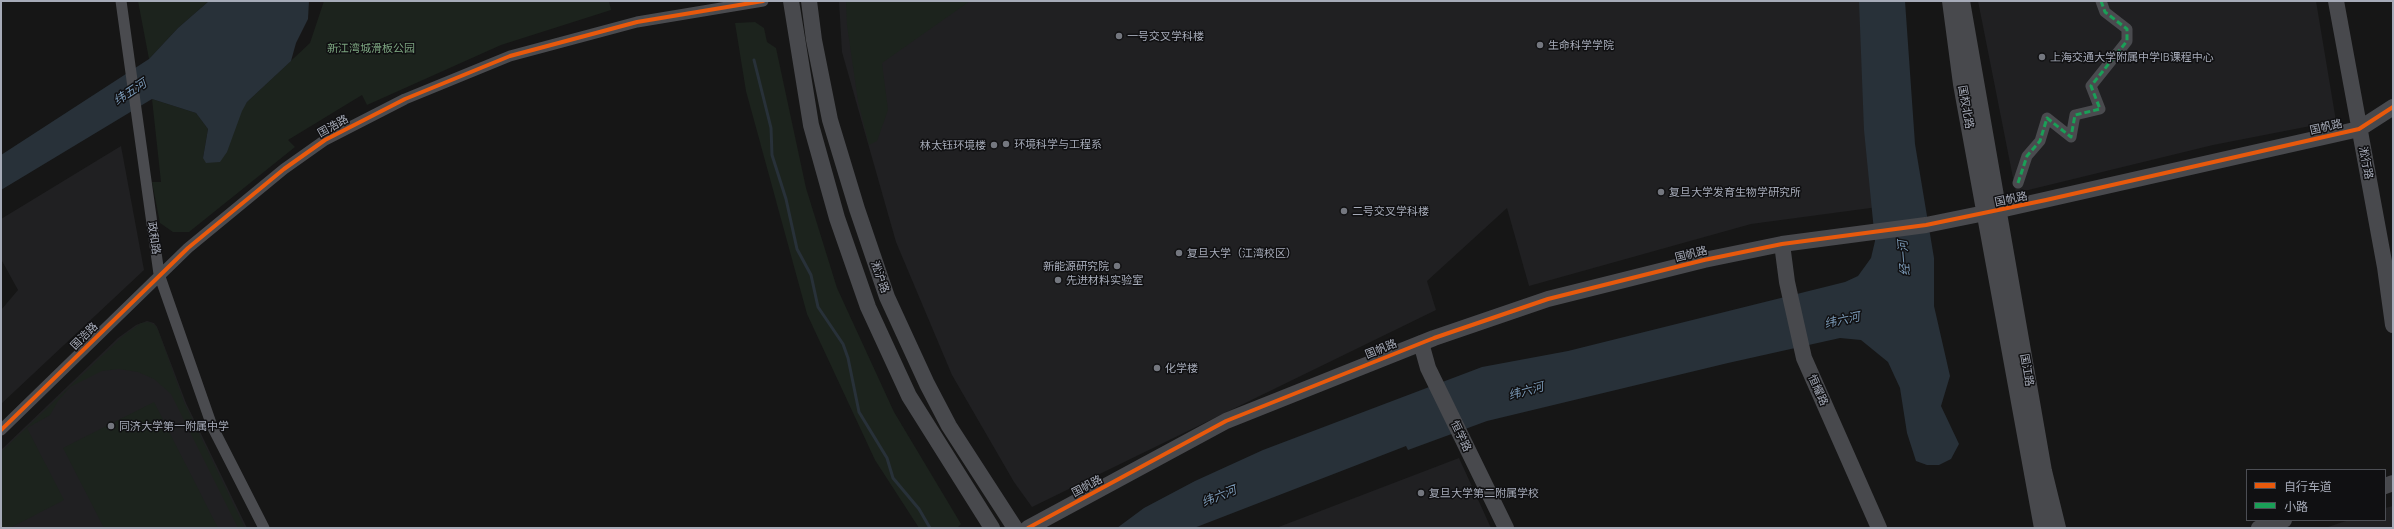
<!DOCTYPE html>
<html>
<head>
<meta charset="utf-8">
<style>
  body { margin:0 }
  #map { position:relative; width:2394px; height:529px; overflow:hidden; background:#161616; font-family:Barlow,"Noto Sans SC",sans-serif }
  canvas { display:block }
  .frame { position:absolute; inset:0; border:2px solid #a6abb8; pointer-events:none }
  .legend { position:absolute; left:2246px; top:469px; width:140px; height:52px; box-sizing:border-box; background:#101012; border:1px solid #4c4e54; margin:0; padding:5px 7px; list-style:none; font-size:12px; color:#a6abb8 }
  .legend li { display:flex; align-items:center; gap:8px; height:20px }
  .legend b { width:20px; border:1px solid #4c4e54 }
</style>
</head>
<body>
<div id="map">
<canvas width="2394" height="529"></canvas>
<div class="frame"></div>
<ul class="legend">
<li><b style="height:5px;background:#e8590c"></b>自行车道</li>
<li><b style="height:5px;background:#1a9f57"></b>小路</li>
</ul>
</div>
<script>
const g = document.querySelector('canvas').getContext('2d');
g.lineJoin = 'round';
function fill(path, color) {
  g.fillStyle = color;
  g.fill(path, 'evenodd');
}
function toPath(rows) {
  const path = new Path2D();
  for (const r of rows) {
    path.moveTo(r[0], r[1]);
    for (let i = 2; i < r.length; i += 2) path.lineTo(r[i], r[i + 1]);
  }
  return path;
}
function strokePath(path, color, width, dash) {
  g.strokeStyle = color;
  g.lineWidth = width;
  g.lineCap = dash ? 'butt' : 'round';
  g.setLineDash(dash || []);
  g.stroke(path);
}
function write(font, color, halo, rows, align = 'center') {
  g.font = font + ' Barlow,"Noto Sans SC",sans-serif';
  g.lineWidth = 3;
  g.setLineDash([]);
  g.textBaseline = 'middle';
  g.strokeStyle = halo;
  g.fillStyle = color;
  for (const [text, x, y, turn = 0] of rows) {
    g.save();
    g.translate(x, y);
    g.rotate((+turn || 0) * Math.PI / 180);
    g.textAlign = isNaN(turn) ? turn : align;
    if (halo) g.strokeText(text, 0, 0);
    g.fillText(text, 0, 0);
    g.restore();
  }
}
const built = toPath([
  [839,1,1867,1,1878,207,1751,224,1529,286,1507,208,1427,281,1436,310,1032,507,1014,482,952,375,896,242,842,52],
  [1978,1,2316,1,2336,121,2213,145,2016,193],
  [121,146,144,270,1,404,1,310,18,290,1,259,1,219],
  [147,321,154,323,157,327,186,403,247,528,1,528,1,450,118,338,136,325],
  [1459,458,1491,528,1276,528],
  [2393,506,2393,528,2325,528,2349,520,2385,520,2385,508]
]);
const green = toPath([
  [138,1,209,1,178,28,149,59],
  [324,1,609,1,611,10,501,45,367,105,362,95,288,140,295,147,189,232,173,232,160,223,152,182,161,182,152,99,196,113,208,129,203,158,247,102,310,43],
  [846,1,970,1,882,63,888,110,877,141,869,145,858,101,847,25],
  [755,22,764,28,767,42,776,48,806,188,837,288,894,412,961,524,957,528,919,528,875,460,807,314,746,91,735,23],
  [149,322,155,325,158,330,184,402,245,528,238,528,171,394,154,379,138,372,119,369,102,371,70,387,58,401,50,415,27,428,64,500,10,528,1,528,1,452,124,335,141,323],
  [154,402,218,528,104,528,63,448]
]);
const water = toPath([
  [209,1,309,1,308,19,296,43,291,61,247,102,242,111,227,152,220,162,206,163,203,158,208,129,196,113,152,99,1,190,1,155,149,59,178,28],
  [1859,1,1905,1,1915,144,1934,258,1934,306,1950,376,1941,406,1959,444,1951,459,1939,465,1927,465,1916,461,1907,433,1900,388,1888,362,1861,340,1840,338,1728,363,1487,421,1408,450,1406,446,1194,528,1117,528,1144,508,1195,481,1263,450,1482,367,1568,351,1845,282,1858,276,1871,258,1875,241,1864,130]
]);
const stream = toPath([
  [754,60,771,128,772,155,786,199,797,249,811,275,818,307,843,344,848,358,859,412,887,458,893,478,919,509,930,528]
]);
const street = toPath([
  [121,1,159,274,212,426,264,528],
  [2018,183,2027,156,2040,141,2047,118,2071,137,2075,115,2100,109,2091,86,2127,41,2127,29,2105,12,2101,1],
  [1,430,188,248,284,169,325,140,405,99,510,56,637,22,763,1]
]);
const secondary = toPath([
  [791,1,811,125,837,218,868,307,909,396,992,528],
  [809,1,814,40,830,120,857,209,887,297,927,384,949,426,1015,528],
  [1950,1,1961,84,2042,528],
  [1962,1,2044,471,2058,528],
  [2336,1,2385,267,2393,325],
  [2000,210,2359,129,2393,107],
  [1782,244,1787,282,1804,358,1879,528],
  [1421,343,1428,368,1506,528],
  [2385,486,2393,483],
  [1028,528,1226,421,1434,338,1548,299,1704,260,1782,244,1926,225,1985,213],
  [2259,528,2284,520]
]);
const quiet = toPath([
  [2018,183,2027,156,2040,141,2047,118,2071,137,2075,115,2100,109,2091,86,2127,41,2127,29,2105,12,2101,1]
]);
const cycleway = toPath([
  [1,430,188,248,284,169,325,140,405,99,510,56,637,22,763,1],
  [1028,528,1226,421,1434,338,1548,299,1704,260,1782,244,1926,225,2046,200,2359,129,2393,107]
]);
const markers = [
  [1119,36,4,"#74777f"],
  [1540,45,4,"#74777f"],
  [2042,57,4,"#74777f"],
  [1006,144,4,"#74777f"],
  [994,145,4,"#74777f"],
  [1661,192,4,"#74777f"],
  [1344,211,4,"#74777f"],
  [1179,253,4,"#74777f"],
  [1117,266,4,"#74777f"],
  [1058,280,4,"#74777f"],
  [1157,368,4,"#74777f"],
  [111,426,4,"#74777f"],
  [1421,493,4,"#74777f"]
];
const poiNames = [
  ["一号交叉学科楼",1127,36],
  ["生命科学学院",1548,45],
  ["上海交通大学附属中学IB课程中心",2050,57],
  ["环境科学与工程系",1014,144],
  ["林太钰环境楼",986,145,"right"],
  ["复旦大学发育生物学研究所",1669,192],
  ["二号交叉学科楼",1352,211],
  ["复旦大学（江湾校区）",1187,253],
  ["新能源研究院",1109,266,"right"],
  ["先进材料实验室",1066,280],
  ["化学楼",1165,368],
  ["同济大学第一附属中学",119,426],
  ["复旦大学第二附属学校",1429,493]
];
const parkNames = [
  ["新江湾城滑板公园",371,48]
];
const streetNames = [
  ["国权北路",1966,107,80],
  ["国浩路",333,126,-29],
  ["国帆路",2326,127,-13],
  ["淞行路",2366,163,79],
  ["国帆路",2011,199,-12],
  ["政和路",154,238,82],
  ["国帆路",1691,254,-14],
  ["淞沪路",880,277,70],
  ["国浩路",84,336,-45],
  ["国帆路",1381,349,-22],
  ["国江路",2027,370,80],
  ["恒耀路",1818,390,66],
  ["恒学路",1461,436,64],
  ["国帆路",1087,486,-28]
];
const waterNames = [
  ["纬五河",130,92,-33],
  ["经一河",1904,258,-95],
  ["纬六河",1842,320,-12],
  ["纬六河",1526,391,-15],
  ["纬六河",1219,496,-22]
];
fill(built, '#202022');
fill(green, '#1c231d');
fill(water, '#283139');
strokePath(stream, '#283139', 3);
strokePath(street, '#4a4b4f', 11);
strokePath(secondary, '#48494d', 16);
strokePath(quiet, '#1a9f57', 3, [6, 3]);
strokePath(cycleway, '#e8590c', 4);
for (const [x, y, r, color] of markers) {
  const dot = new Path2D();
  dot.arc(x, y, r, 0, 2 * Math.PI);
  g.fillStyle = color;
  g.fill(dot);
  strokePath(dot, '#101012', 1.5);
}
write('11px', '#a6abb8', '#101012', poiNames, 'left');
write('11px', '#7ba47f', '#101012', parkNames);
write('11px', '#a6abb8', '#101012', streetNames);
write('italic 12px', '#7a99b6', '#101012', waterNames);
</script>
</body>
</html>
